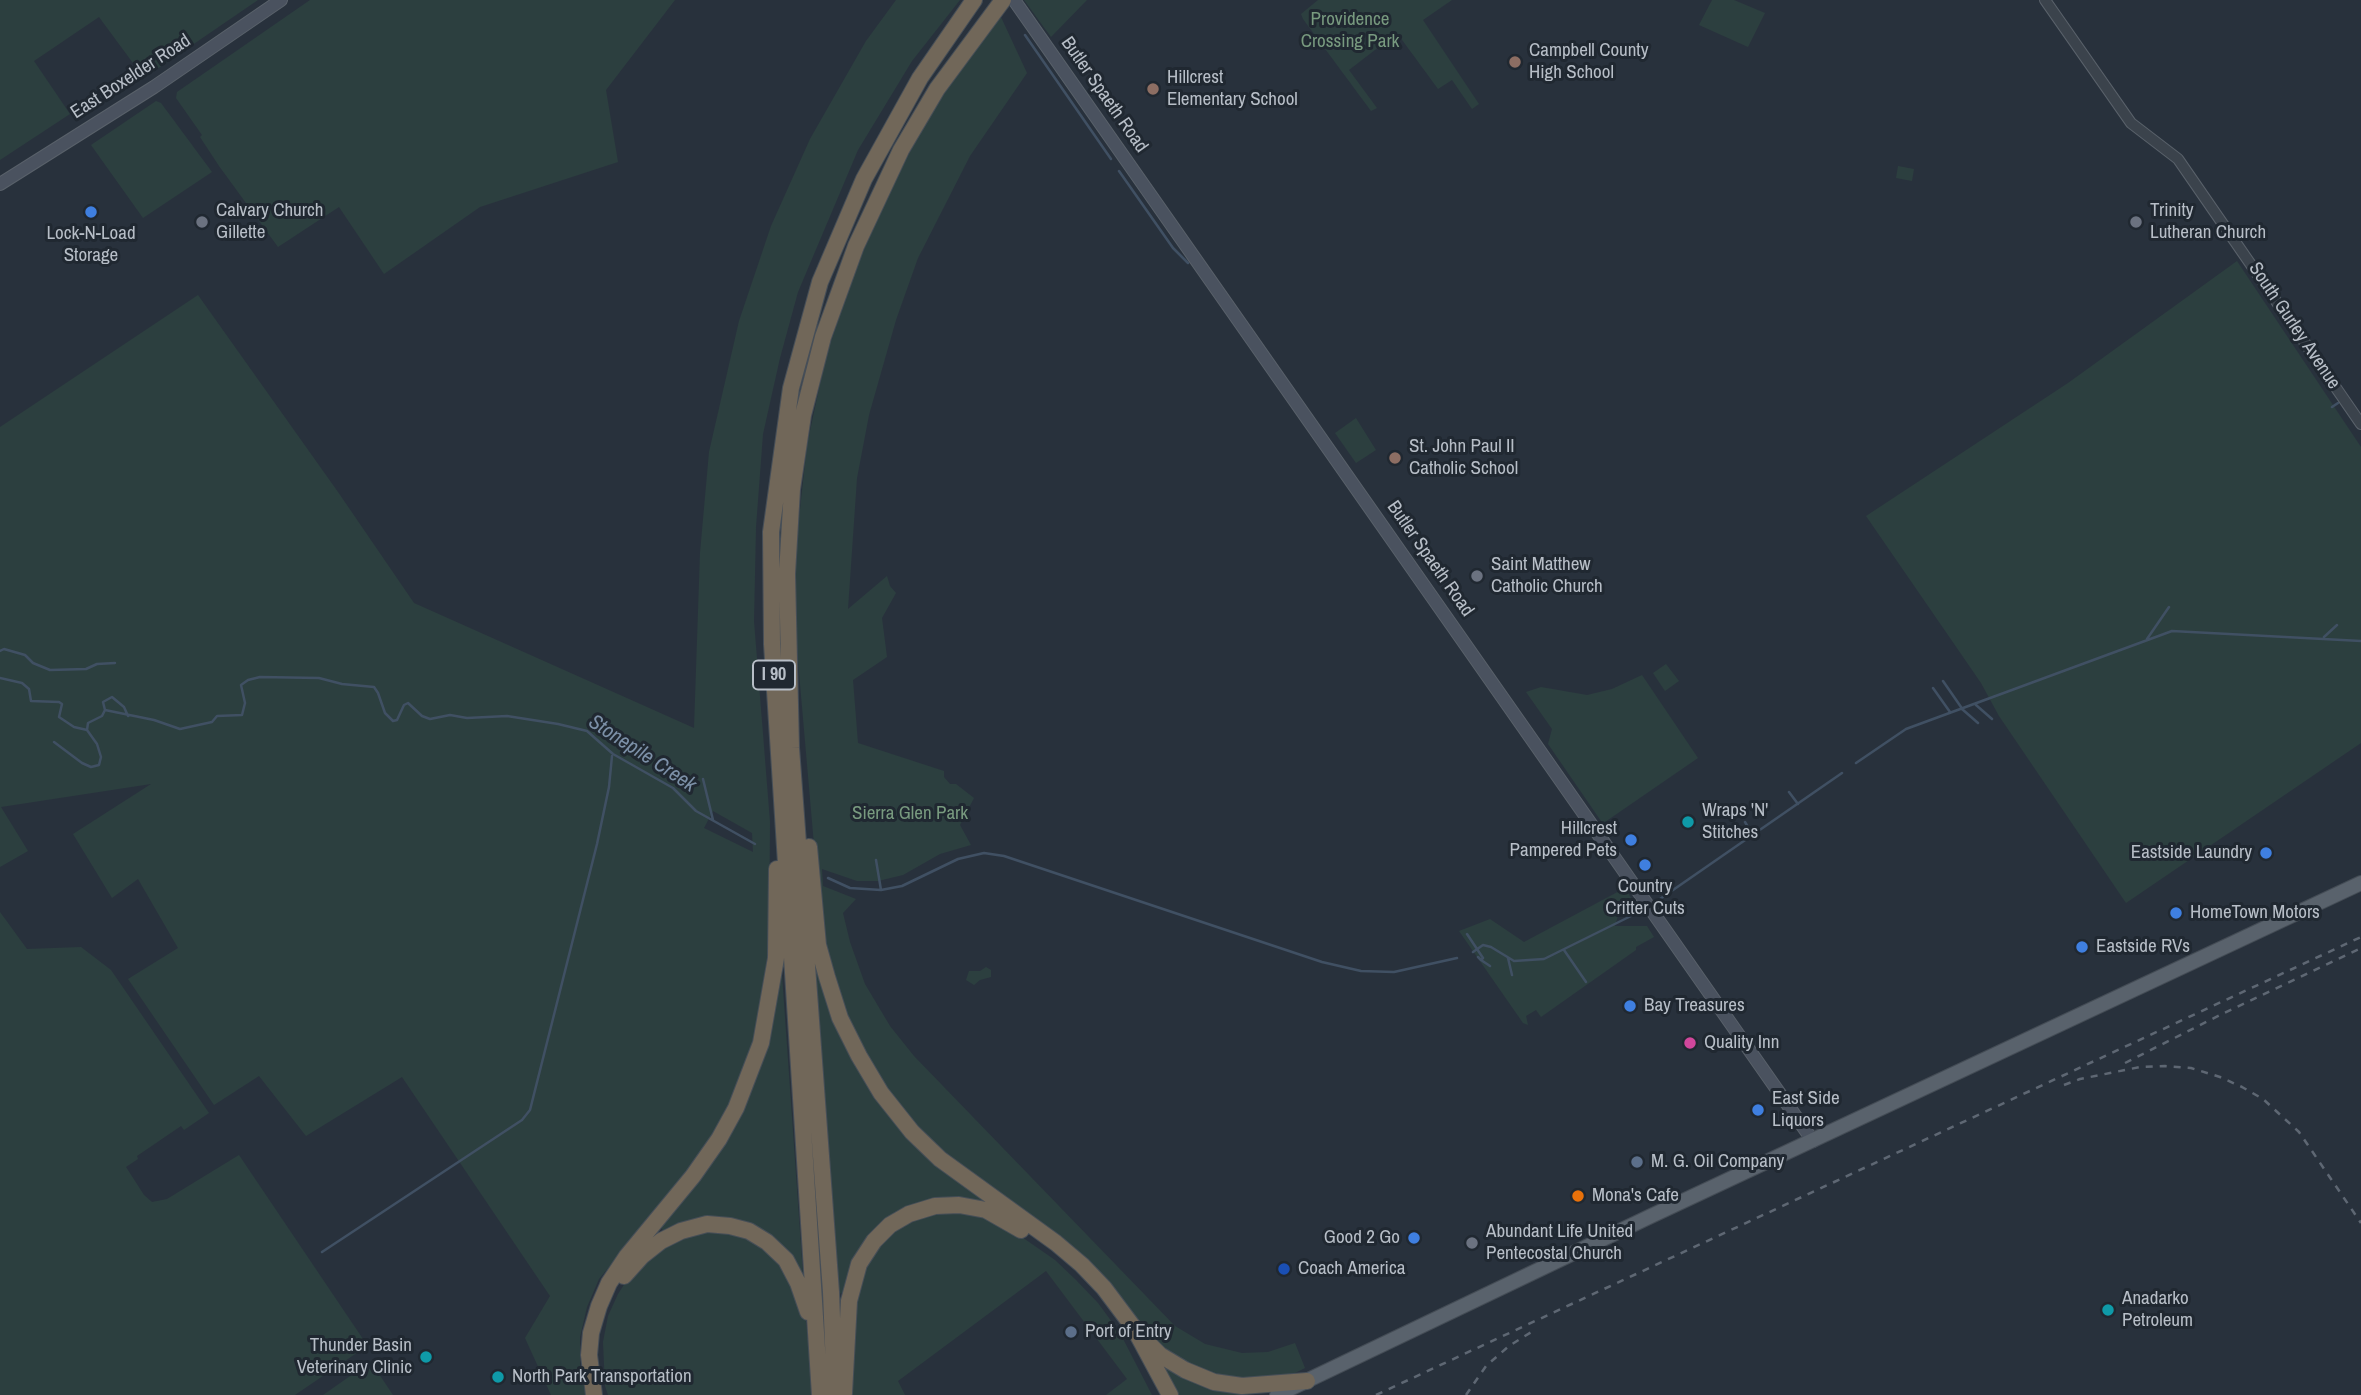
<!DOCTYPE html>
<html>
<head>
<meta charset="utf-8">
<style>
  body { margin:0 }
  canvas { display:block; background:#28313c }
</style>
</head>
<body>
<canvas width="2361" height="1395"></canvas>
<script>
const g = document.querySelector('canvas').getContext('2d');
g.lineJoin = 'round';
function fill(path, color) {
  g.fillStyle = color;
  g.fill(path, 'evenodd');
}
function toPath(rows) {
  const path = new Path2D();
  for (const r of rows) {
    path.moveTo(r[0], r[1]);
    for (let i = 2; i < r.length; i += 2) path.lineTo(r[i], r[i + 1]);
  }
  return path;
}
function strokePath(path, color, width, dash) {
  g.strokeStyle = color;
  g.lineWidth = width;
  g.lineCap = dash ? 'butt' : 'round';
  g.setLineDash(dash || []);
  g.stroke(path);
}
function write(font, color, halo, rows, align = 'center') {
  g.font = font + ' "Archivo Narrow",sans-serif';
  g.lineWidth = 6;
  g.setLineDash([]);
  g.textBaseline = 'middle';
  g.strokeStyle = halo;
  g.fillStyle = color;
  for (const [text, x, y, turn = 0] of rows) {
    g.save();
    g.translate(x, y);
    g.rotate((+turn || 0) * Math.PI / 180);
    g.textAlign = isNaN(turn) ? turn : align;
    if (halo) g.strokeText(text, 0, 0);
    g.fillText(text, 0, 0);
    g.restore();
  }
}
const green = toPath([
  [0,0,258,0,144,78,99,17,34,61,70,114,0,160],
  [310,0,675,0,606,90,618,162,480,207,384,274,339,207,278,247,219,166,200,137,202,135,176,98,177,92],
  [896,0,960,0,912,61,858,150,798,292,780,358,763,434,756,527,754,621,770,822,769,944,755,1040,731,1104,713,1136,686,1175,599,1279,587,1307,580,1337,580,1369,586,1395,551,1395,525,1338,550,1296,402,1077,306,1136,259,1076,214,1105,128,979,178,948,138,879,112,898,73,834,151,784,1,807,28,851,0,867,0,427,198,295,338,492,414,603,694,728,700,553,709,452,739,321,771,226,810,139,866,41],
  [713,811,752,833,753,852,704,828],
  [1024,0,1087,0,1051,37],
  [1318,0,1452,0,1423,20,1479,104,1472,109,1452,80,1438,89,1397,33,1349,70,1377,108,1371,111,1303,19,1301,14],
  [1712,0,1734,0,1765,13,1748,47,1699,25],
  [1000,15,1027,73,970,156,918,258,896,320,869,415,857,478,848,609,887,576,890,586,896,593,882,618,887,657,853,680,858,743,944,771,944,777,950,784,956,784,974,798,960,825,971,845,940,854,903,875,878,881,857,881,822,869,823,886,856,899,843,913,850,942,865,984,890,1026,914,1056,1175,1326,1205,1344,1242,1353,1268,1352,1295,1343,1305,1368,1291,1375,1243,1381,1186,1367,1145,1335,1109,1285,964,1174,898,1109,846,1019,823,948,796,638,795,555,807,445,826,356,856,268,890,190,922,129,957,74],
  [156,101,161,103,212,172,143,218,91,145],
  [1898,166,1914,169,1912,181,1896,178],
  [2237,261,2361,447,2361,743,2126,903,1999,716,1981,683,1866,516,2068,383],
  [1356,418,1376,450,1356,463,1335,433],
  [1666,664,1679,681,1665,691,1653,673],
  [1642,675,1698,758,1605,822,1601,821,1548,744,1552,729,1526,692,1541,687,1587,695,1612,689],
  [1625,888,1634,903,1622,902,1615,926,1647,926,1654,937,1636,947,1636,950,1541,1017,1536,1010,1526,1016,1528,1025,1523,1023,1459,931,1490,919,1524,942],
  [0,912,27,949,81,947,111,970,209,1113,184,1130,181,1126,137,1156,138,1159,126,1167,144,1195,152,1202,167,1199,239,1155,365,1342,364,1348,295,1395,0,1395],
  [781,960,804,1289,771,1241,685,1222,663,1231,659,1223,726,1135],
  [821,965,877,1095,1005,1212,960,1200,887,1221,848,1291,839,1294,815,966],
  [986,967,991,970,991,977,980,980,974,985,966,980,969,971,980,971],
  [968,1211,1006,1226,1055,1260,1076,1280,1098,1303,1120,1333,1152,1395,1106,1395,1127,1379,1046,1271,898,1381,905,1395,847,1395,850,1301,878,1241,916,1215],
  [701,1230,745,1235,779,1259,804,1307,815,1395,608,1395,605,1386,603,1342,608,1316,618,1294,629,1277,663,1245],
  [1151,1352,1253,1392,1247,1395,1178,1395],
  [363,1367,377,1371,393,1395,323,1395]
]);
const stream = toPath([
  [1025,35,1111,159],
  [1119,171,1173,248,1188,263],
  [2332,407,2338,403],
  [2324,637,2337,625],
  [2147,639,2169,607],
  [0,651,4,649,25,655,33,663,50,670,86,669,97,664,115,663],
  [0,678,22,683,29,689,31,701,59,702,62,704,59,717,74,727,87,730,88,723,102,716,105,710,154,720,180,729,212,722,217,716,242,715,245,703,241,685,248,680,260,677,319,678,342,684,374,687,378,693,385,713,393,721,397,720,404,705,408,703,422,716,430,719,450,715,467,718,507,716,558,724,587,731,613,754,673,788,696,811,755,844],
  [1943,681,1961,707],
  [1933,688,1950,712],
  [1976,705,1992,719],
  [1962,709,1978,723],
  [105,710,103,702,112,697,124,707,128,716],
  [54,742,82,763,91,767,99,765,101,757,97,744,87,730],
  [1856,763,1906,729,2172,631,2361,641],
  [703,779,713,820],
  [1789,792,1798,804],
  [1745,822,1752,834],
  [876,860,881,890],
  [828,878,850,888,881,890,902,886,958,859,984,853,1004,856,1322,962,1361,971,1394,972,1457,958],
  [1660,899,1842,773],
  [1467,934,1483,958,1481,960,1478,957],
  [1564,950,1586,982],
  [1473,952,1483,945,1491,947,1514,961,1544,959,1637,913],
  [1508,958,1512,975],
  [1481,960,1490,966],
  [322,1252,522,1120,530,1110,597,844,609,787,612,756]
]);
const tertiary = toPath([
  [2045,0,2131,123,2178,159,2361,424]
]);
const secondary = toPath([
  [1014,0,1813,1141],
  [0,184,154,87,281,0]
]);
const primary = toPath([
  [1277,1395,1651,1216,2361,883]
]);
const motorway = toPath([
  [809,847,818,945,827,977,840,1018,859,1056,881,1093,912,1132,940,1159,1056,1243,1082,1265,1104,1288,1134,1328,1170,1395],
  [624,1276,642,1256,661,1241,681,1231,707,1224,730,1226,749,1231,767,1242,786,1260,798,1283,808,1312],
  [1145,1340,1160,1355,1185,1370,1214,1382,1242,1386,1307,1381],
  [844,1393,849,1301,859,1264,874,1241,890,1225,909,1214,935,1206,959,1205,986,1210,1021,1230],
  [594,1395,589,1355,591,1333,599,1306,609,1283,627,1256,693,1176,719,1139,736,1108,761,1043,776,958,777,869],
  [820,1395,772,644,771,532,791,388,820,282,864,179,920,78,974,0],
  [835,1395,831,1292,791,748,787,574,792,489,803,415,823,337,856,246,901,150,937,89,1003,0]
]);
const rail = toPath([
  [2125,1063,2224,1013,2361,948],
  [2064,1085,2080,1079,2140,1067,2165,1066,2191,1068,2220,1077,2242,1087,2263,1099,2299,1132,2361,1223],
  [1376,1395,2361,937],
  [1466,1395,1486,1366,1509,1346,1533,1331]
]);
const markers = [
  [1515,62,7,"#8d6e63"],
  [1153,89,7,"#8d6e63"],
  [91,212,7,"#3f7fe0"],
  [202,222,7,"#6b7280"],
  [2136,222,7,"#6b7280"],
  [1395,458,7,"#8d6e63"],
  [1477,576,7,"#6b7280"],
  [1688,822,7,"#0f9aa8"],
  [1631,840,7,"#3f7fe0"],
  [2266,853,7,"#3f7fe0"],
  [1645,865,7,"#3f7fe0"],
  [2176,913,7,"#3f7fe0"],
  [2082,947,7,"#3f7fe0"],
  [1630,1006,7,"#3f7fe0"],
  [1690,1043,7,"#d1479c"],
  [1758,1110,7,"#3f7fe0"],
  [1637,1162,7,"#5c6f8a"],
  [1578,1196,7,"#e8710a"],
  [1414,1238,7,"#3f7fe0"],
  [1472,1243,7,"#6b7280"],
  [1284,1269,7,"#1a4fb4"],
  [2108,1310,7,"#0f9aa8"],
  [1071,1332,7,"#5c6f8a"],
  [426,1357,7,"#0f9aa8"],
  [498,1377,7,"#0f9aa8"]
];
const shields = [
  [774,675,42]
];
const shieldNames = [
  ["I 90",774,675]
];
const parkNames = [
  ["Providence",1350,20],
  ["Crossing Park",1350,42],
  ["Sierra Glen Park",910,814]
];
const poiNames = [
  ["Campbell County",1529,51],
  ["High School",1529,73],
  ["Hillcrest",1167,78],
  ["Elementary School",1167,100],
  ["Calvary Church",216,211],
  ["Gillette",216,233],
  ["Trinity",2150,211],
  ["Lutheran Church",2150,233],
  ["Lock-N-Load",91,234,"center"],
  ["Storage",91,256,"center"],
  ["St. John Paul II",1409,447],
  ["Catholic School",1409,469],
  ["Saint Matthew",1491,565],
  ["Catholic Church",1491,587],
  ["Wraps 'N'",1702,811],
  ["Stitches",1702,833],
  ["Hillcrest",1617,829,"right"],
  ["Pampered Pets",1617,851,"right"],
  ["Eastside Laundry",2252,853,"right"],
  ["Country",1645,887,"center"],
  ["Critter Cuts",1645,909,"center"],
  ["HomeTown Motors",2190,913],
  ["Eastside RVs",2096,947],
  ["Bay Treasures",1644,1006],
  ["Quality Inn",1704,1043],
  ["East Side",1772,1099],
  ["Liquors",1772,1121],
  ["M. G. Oil Company",1651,1162],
  ["Mona's Cafe",1592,1196],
  ["Abundant Life United",1486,1232],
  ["Pentecostal Church",1486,1254],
  ["Good 2 Go",1400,1238,"right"],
  ["Coach America",1298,1269],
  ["Anadarko",2122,1299],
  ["Petroleum",2122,1321],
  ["Port of Entry",1085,1332],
  ["Thunder Basin",412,1346,"right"],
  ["Veterinary Clinic",412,1368,"right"],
  ["North Park Transportation",512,1377]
];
const streetNames = [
  ["East Boxelder Road",131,77,-33],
  ["Butler Spaeth Road",1104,95,55],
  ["South Gurley Avenue",2294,326,56],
  ["Butler Spaeth Road",1430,559,55]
];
const waterNames = [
  ["Stonepile Creek",642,754,33]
];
fill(green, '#2c3f3f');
strokePath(stream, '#405063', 2.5);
strokePath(tertiary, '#59616a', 12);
strokePath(secondary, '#59616a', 14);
strokePath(primary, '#444c55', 16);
strokePath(motorway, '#464e57', 18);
strokePath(tertiary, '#3b434c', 10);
strokePath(secondary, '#4a525f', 12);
strokePath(primary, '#59626c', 14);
strokePath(motorway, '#716759', 16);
strokePath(rail, '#5e6773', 2.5, [7, 7]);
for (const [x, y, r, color] of markers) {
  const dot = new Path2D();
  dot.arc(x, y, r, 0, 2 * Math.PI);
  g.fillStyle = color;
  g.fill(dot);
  strokePath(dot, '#202831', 2.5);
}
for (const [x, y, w] of shields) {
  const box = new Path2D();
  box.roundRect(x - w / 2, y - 14.5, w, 29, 5);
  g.fillStyle = '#202831';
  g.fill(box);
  strokePath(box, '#b7bec7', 2);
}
write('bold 18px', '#b7bec7', null, shieldNames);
write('19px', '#789a7f', '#202831', parkNames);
write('19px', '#b7bec7', '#202831', poiNames, 'left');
write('19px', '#b7bec7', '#202831', streetNames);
write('italic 21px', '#7c90a7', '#202831', waterNames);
</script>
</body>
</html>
